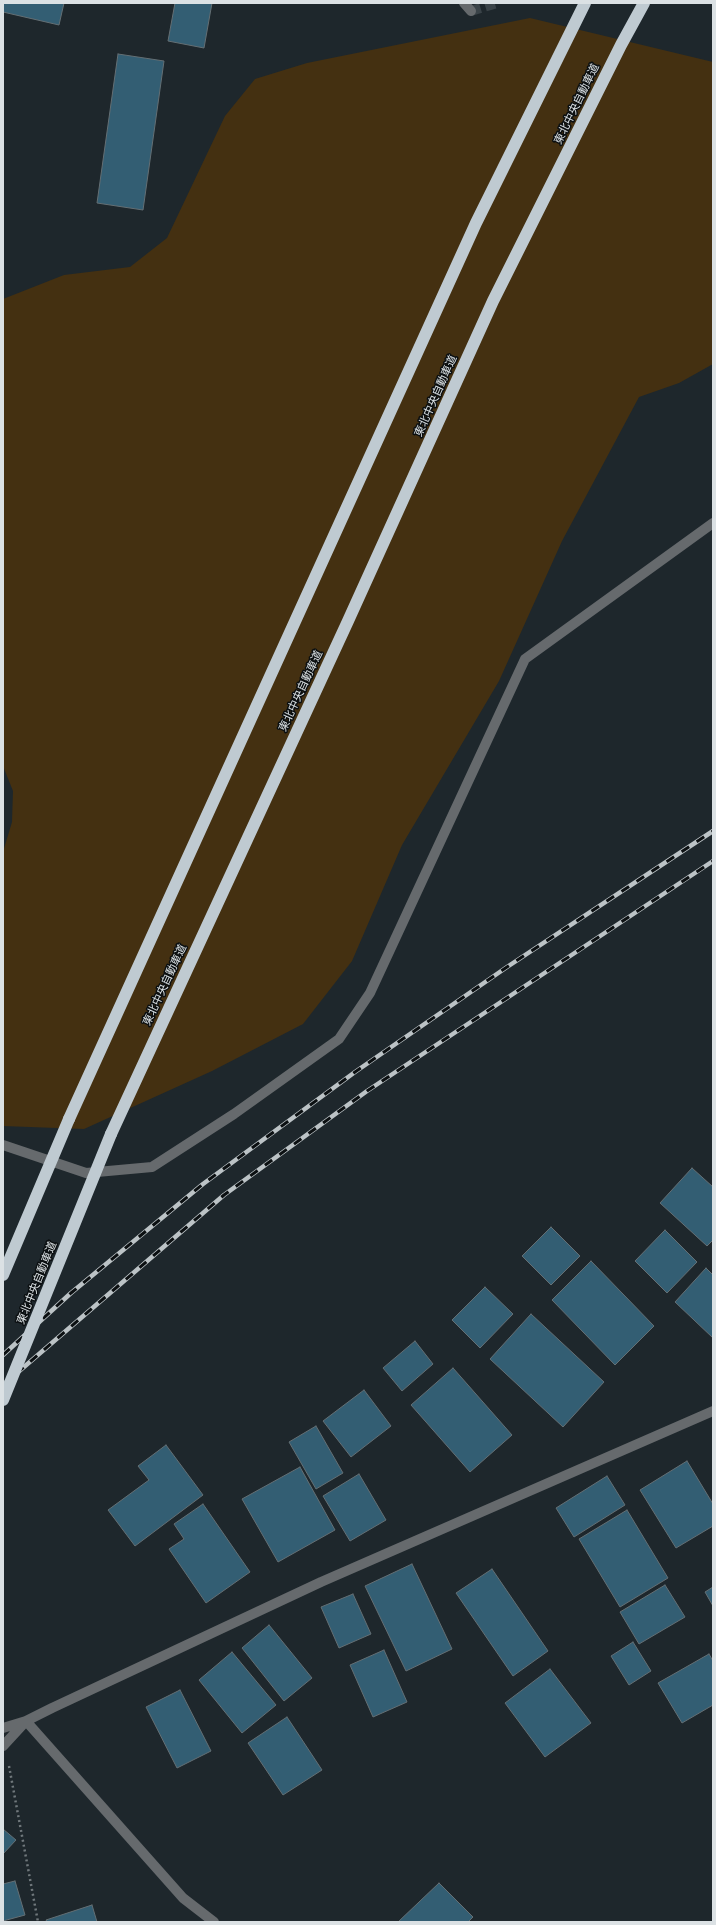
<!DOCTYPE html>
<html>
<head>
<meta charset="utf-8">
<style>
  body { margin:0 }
  #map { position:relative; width:716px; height:1925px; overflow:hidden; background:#1e272c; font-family:"PT Sans",sans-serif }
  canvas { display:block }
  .frame { position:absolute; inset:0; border:4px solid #dbe1e4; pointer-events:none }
</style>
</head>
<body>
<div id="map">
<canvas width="716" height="1925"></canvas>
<div class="frame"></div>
</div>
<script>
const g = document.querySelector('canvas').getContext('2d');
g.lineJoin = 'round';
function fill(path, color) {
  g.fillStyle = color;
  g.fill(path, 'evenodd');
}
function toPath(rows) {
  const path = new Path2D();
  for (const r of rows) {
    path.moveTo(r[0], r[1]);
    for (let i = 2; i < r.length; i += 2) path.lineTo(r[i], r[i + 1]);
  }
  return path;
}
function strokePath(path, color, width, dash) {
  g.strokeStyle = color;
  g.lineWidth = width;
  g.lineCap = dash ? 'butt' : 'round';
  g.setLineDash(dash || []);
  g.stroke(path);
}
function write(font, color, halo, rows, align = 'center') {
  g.font = font + ' "PT Sans","Noto Sans JP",sans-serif';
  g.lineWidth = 3;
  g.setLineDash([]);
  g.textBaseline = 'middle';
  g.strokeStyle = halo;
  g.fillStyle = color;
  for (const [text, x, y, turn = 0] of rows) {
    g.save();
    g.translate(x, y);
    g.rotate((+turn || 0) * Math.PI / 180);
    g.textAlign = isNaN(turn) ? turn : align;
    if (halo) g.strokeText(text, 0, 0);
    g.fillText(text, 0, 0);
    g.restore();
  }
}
const green = toPath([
  [530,18,713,62,713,364,679,383,639,397,562,541,499,681,402,845,352,961,303,1024,212,1071,84,1129,3,1126,3,852,12,822,13,791,3,766,3,299,64,275,130,267,167,238,225,116,255,79,307,63]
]);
const building = toPath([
  [3,3,64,3,59,25,3,12,3,3],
  [175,3,212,3,204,48,168,41,175,3],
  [118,54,164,61,143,210,97,203,118,54],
  [692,1168,713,1187,713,1240,707,1246,660,1203,692,1168],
  [551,1227,580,1256,551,1285,522,1256,551,1227],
  [665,1230,697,1262,667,1293,635,1261,665,1230],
  [591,1261,654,1326,615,1365,552,1300,591,1261],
  [706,1268,713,1275,713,1338,675,1302,706,1268],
  [485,1287,513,1314,480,1348,452,1320,485,1287],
  [531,1314,604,1382,563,1427,490,1359,531,1314],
  [415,1341,433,1364,402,1391,383,1368,415,1341],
  [453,1368,512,1435,470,1472,411,1405,453,1368],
  [364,1390,391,1426,351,1457,323,1421,364,1390],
  [316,1426,343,1473,316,1489,289,1442,316,1426],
  [166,1445,203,1495,135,1546,108,1510,149,1480,138,1466,166,1445],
  [687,1461,713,1504,713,1526,676,1548,640,1490,687,1461],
  [300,1467,335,1530,278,1562,242,1499,300,1467],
  [359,1474,386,1520,350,1541,323,1496,359,1474],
  [607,1476,625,1505,574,1537,556,1508,607,1476],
  [203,1504,250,1572,206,1603,169,1549,184,1539,174,1524,203,1504],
  [627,1510,668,1578,620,1607,579,1539,627,1510],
  [412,1564,452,1649,406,1671,365,1586,412,1564],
  [492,1569,548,1651,513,1676,456,1593,492,1569],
  [665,1585,685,1617,639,1644,620,1612,665,1585],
  [713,1587,713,1606,705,1592,713,1587],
  [353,1594,371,1634,339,1648,321,1607,353,1594],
  [269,1625,312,1678,284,1701,242,1648,269,1625],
  [633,1642,651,1671,629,1685,611,1656,633,1642],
  [384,1650,407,1702,373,1717,350,1665,384,1650],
  [232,1652,276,1705,242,1733,199,1680,232,1652],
  [709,1654,713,1661,713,1705,682,1723,658,1683,709,1654],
  [550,1669,591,1723,545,1757,505,1703,550,1669],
  [180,1690,211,1751,177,1768,146,1707,180,1690],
  [287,1717,322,1770,283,1795,248,1743,287,1717],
  [3,1829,16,1840,3,1854,3,1829],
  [15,1881,25,1915,3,1921,3,1884,15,1881],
  [439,1883,473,1917,468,1922,398,1922,439,1883],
  [92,1905,97,1922,47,1922,46,1920,92,1905]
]);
const minorTunnel = toPath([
  [471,11,497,3]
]);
const path = toPath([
  [9,1766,38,1922]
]);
const minor = toPath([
  [464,3,471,11],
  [3,1145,86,1173,152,1167,234,1114,339,1039,370,993,525,659,713,523],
  [3,1728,26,1721,183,1898,214,1922],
  [3,1746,26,1721,52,1708,321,1582,713,1411]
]);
const highway = toPath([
  [69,1119,476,223,585,3],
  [111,1134,348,621,493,301,621,45,644,3]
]);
const rail = toPath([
  [3,1355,71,1293,203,1184,355,1072,507,967,713,831],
  [3,1385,224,1195,367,1091,713,861]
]);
const highwayBridge = toPath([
  [3,1275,69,1119],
  [3,1400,111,1134]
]);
const streetNames = [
  ["東北中央自動車道",577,104,-64],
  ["東北中央自動車道",436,396,-66],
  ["東北中央自動車道",301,691,-65],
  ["東北中央自動車道",165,985,-65],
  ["東北中央自動車道",37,1283,-68]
];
fill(green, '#443011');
fill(building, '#335e73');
strokePath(building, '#646f74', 1);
strokePath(minorTunnel, '#3a4348', 10, [10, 5]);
strokePath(path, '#70787c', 2.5, [2, 3]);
strokePath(minor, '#666a6d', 10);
strokePath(highway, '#bfcad1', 12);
strokePath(rail, '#bcc3c6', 4.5);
strokePath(rail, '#0b0f11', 3, [9]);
strokePath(highwayBridge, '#bfcad1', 12);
write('11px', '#dbe1e4', '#0b0f11', streetNames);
</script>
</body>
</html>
